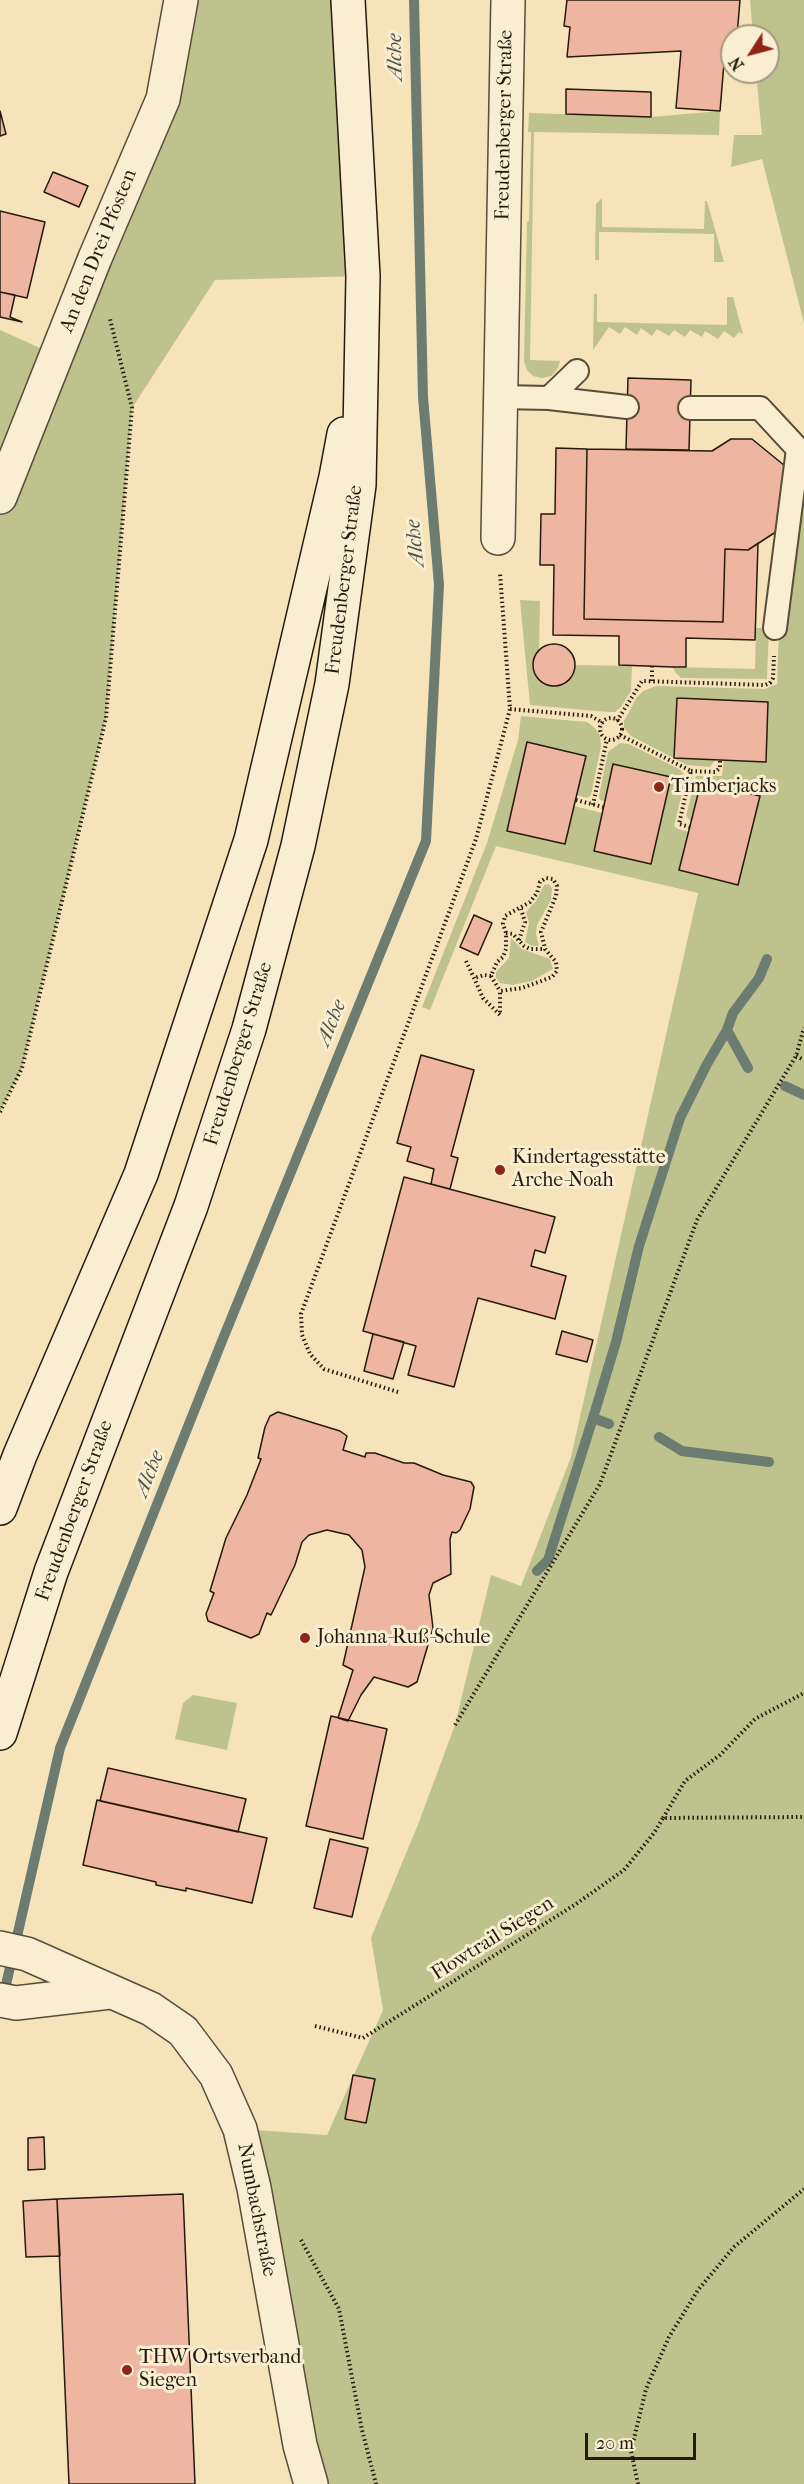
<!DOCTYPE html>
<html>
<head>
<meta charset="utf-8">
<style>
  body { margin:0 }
  #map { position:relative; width:804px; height:2484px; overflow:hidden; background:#f6e3ba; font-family:"IM FELL French Canon",serif }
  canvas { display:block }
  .north { position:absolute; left:720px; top:24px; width:60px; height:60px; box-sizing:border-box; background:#f9edd2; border:2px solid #a49983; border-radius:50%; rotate:234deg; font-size:16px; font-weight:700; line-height:24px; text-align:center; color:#251a0d }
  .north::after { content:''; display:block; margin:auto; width:21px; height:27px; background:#8f2418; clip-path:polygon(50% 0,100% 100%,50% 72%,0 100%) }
  .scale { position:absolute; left:585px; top:2433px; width:111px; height:27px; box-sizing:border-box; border:3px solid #251a0d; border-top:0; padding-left:8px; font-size:18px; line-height:21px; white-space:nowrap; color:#251a0d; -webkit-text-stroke:4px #f9edd2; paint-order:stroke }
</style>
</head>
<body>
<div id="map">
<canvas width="804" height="2484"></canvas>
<div class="north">N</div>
<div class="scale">20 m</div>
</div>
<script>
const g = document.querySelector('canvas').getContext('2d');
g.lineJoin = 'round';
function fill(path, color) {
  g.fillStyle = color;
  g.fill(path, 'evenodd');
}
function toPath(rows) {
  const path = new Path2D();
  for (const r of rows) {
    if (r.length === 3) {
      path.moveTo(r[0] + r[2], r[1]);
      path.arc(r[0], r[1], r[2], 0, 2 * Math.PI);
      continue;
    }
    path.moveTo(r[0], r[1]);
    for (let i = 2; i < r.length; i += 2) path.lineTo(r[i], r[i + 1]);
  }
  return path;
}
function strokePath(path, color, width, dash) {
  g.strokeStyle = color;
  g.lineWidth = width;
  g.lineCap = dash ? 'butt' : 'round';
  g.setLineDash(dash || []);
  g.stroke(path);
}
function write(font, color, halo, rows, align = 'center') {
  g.font = font + ' "IM FELL French Canon",serif';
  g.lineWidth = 6;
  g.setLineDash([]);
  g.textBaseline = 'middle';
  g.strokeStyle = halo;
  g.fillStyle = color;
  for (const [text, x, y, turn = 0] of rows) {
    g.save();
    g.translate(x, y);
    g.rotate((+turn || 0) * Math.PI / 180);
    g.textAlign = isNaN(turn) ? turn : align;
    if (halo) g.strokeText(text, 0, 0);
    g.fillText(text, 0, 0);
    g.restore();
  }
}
const green = toPath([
  [181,0,348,0,363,276,215,280,132,408,106,718,22,1068,0,1112,0,330,56,355],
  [750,0,804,0,804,323,762,159,731,167,734,135,762,135,756,72,768,72,768,36,753,36],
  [720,111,719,135,534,132,530,360,560,361,557,370,551,376,542,378,533,376,527,370,524,361,527,222,529,221,531,132,528,132,529,113,651,117],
  [602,198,602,227,704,229,705,201,707,201,724,262,714,262,714,234,614,232,599,232,599,260,595,260,596,204],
  [594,294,597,294,597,322,683,324,727,325,727,297,733,297,743,334,739,332,734,338,724,331,718,339,705,331,702,337,690,330,685,337,674,330,669,336,657,329,652,336,641,328,637,335,625,327,620,334,609,327,593,350],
  [804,492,804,2484,311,2484,240,2129,327,2135,383,2010,371,1938,419,1822,455,1725,491,1575,521,1586,571,1457,698,893,496,846,430,1010,422,1007,487,843,518,740,521,716,587,722,595,728,600,736,601,746,591,795,587,798,577,795,585,756,527,742,508,831,565,844,574,806,602,813,594,851,651,864,671,777,613,764,605,801,600,800,599,796,608,752,620,743,629,744,679,769,685,775,686,778,674,826,678,829,689,832,759,796,701,782,691,821,686,816,696,776,722,776,724,760,766,762,768,702,677,698,674,758,715,760,710,767,687,765,631,736,624,728,624,721,637,697,643,691,656,686,765,689,777,684,779,628,786,628],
  [520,600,540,601,539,651,535,655,535,675,544,685,564,685,573,676,574,665,632,666,631,691,621,707,615,712,608,712,530,705],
  [756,628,769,628,767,679,681,678,675,672,673,667,755,669],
  [549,884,552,888,551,900,537,925,536,934,539,946,532,946,525,942,529,923,526,912,536,901,544,885],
  [511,938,522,949,550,959,553,969,532,981,512,985,500,983,496,978,496,972,509,958],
  [193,1695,237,1703,227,1750,175,1739,183,1703]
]);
const stream = toPath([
  [727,1030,748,1068],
  [785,1086,804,1095],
  [593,1418,609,1424],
  [659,1437,682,1451,769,1462],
  [537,1571,548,1560,593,1418,616,1342,639,1246,680,1118,707,1064,727,1030,733,1013,759,978,767,959],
  [3,1998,60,1748,222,1341,426,841,439,585,423,397,414,0]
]);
const building = toPath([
  [567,0,740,0,737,36,732,36,732,50,725,51,720,111,676,108,681,51,567,57,570,27,564,26,567,0],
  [566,89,651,92,651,117,566,114,566,89],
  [0,111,6,134,0,136,0,111],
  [53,172,88,186,79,207,44,192,53,172],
  [0,211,45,222,27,298,0,292,0,211],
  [0,292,15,295,10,317,22,322,0,317,0,292],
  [628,378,691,380,689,450,626,449,628,378],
  [731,439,752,439,785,466,785,526,748,550,725,549,723,622,584,619,587,449,712,451,731,439],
  [556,448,587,449,584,619,723,622,725,549,748,550,758,543,755,640,686,638,686,667,673,667,619,665,619,636,553,635,554,565,540,565,541,514,555,514,556,448],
  [554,665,21],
  [677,698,768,702,766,762,674,758,677,698],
  [527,742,586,756,565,844,507,831,527,742],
  [613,764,671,777,651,864,594,851,613,764],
  [701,782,760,796,738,885,679,870,701,782],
  [474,915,492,923,478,955,460,947,474,915],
  [421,1055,474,1070,451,1156,458,1158,450,1189,431,1184,434,1169,407,1161,411,1147,397,1143,421,1055],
  [404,1177,555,1217,545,1253,535,1250,531,1266,566,1276,555,1319,478,1298,454,1387,408,1375,416,1346,363,1331,404,1177],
  [562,1331,593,1340,587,1362,556,1354,562,1331],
  [373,1334,404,1342,393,1379,364,1371,373,1334],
  [278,1412,340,1431,347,1436,343,1450,365,1457,366,1453,375,1453,404,1463,414,1463,443,1475,471,1482,474,1487,470,1509,460,1530,456,1533,452,1532,450,1539,451,1574,433,1583,429,1595,433,1628,417,1682,408,1687,374,1677,361,1695,348,1721,338,1718,353,1670,343,1665,365,1567,362,1550,349,1535,327,1530,309,1535,302,1542,295,1565,271,1615,267,1613,259,1634,251,1638,208,1621,206,1614,214,1593,210,1591,226,1538,247,1495,261,1459,258,1458,265,1427,270,1416,278,1412],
  [331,1716,387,1729,363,1839,306,1826,331,1716],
  [108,1768,246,1799,238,1832,100,1801,108,1768],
  [97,1800,267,1838,252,1903,186,1888,186,1891,156,1885,156,1882,83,1865,97,1800],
  [330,1839,368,1848,352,1917,314,1908,330,1839],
  [353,2075,375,2079,366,2123,345,2119,353,2075],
  [44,2137,45,2169,28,2170,28,2138,44,2137],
  [183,2194,195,2484,69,2484,57,2199,183,2194],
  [57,2199,60,2256,26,2257,23,2201,57,2199]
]);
const path = toPath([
  [652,666,652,682],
  [510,709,591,716,603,723],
  [611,729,11],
  [617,721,642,681,765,685,770,683,773,678,774,656],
  [620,735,691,771,679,824,690,827],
  [691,771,715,772,720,768,720,760],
  [576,800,603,807],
  [593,805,607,739],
  [506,933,513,934,524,946,530,949,545,949],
  [519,940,525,922,521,909],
  [466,961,474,978,483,998,500,1015,500,991,522,988,552,977,557,971,556,962,545,949,541,932,556,896,557,886,553,879,546,878,540,882,537,893,530,902,505,916,503,924,506,933,506,949,503,957,497,962,491,976,484,975,474,978],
  [491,976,500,991],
  [796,1056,804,1060],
  [0,1112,22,1068,106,718,132,408,110,319],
  [398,1392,324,1369,310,1354,302,1335,301,1314,476,839,510,709,500,573],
  [455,1725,600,1484,697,1220,796,1056,804,1028],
  [663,1818,685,1781,720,1755,755,1719,804,1693],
  [315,2026,363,2038,576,1904,624,1870,654,1833,663,1818,804,1817],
  [301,2240,339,2309,362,2430,376,2484],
  [638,2484,631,2451,646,2389,669,2337,698,2290,734,2247,804,2189]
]);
const service = toPath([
  [500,397,549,398,577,371],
  [549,398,627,407],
  [690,408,760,408,798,449,775,628]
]);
const minor = toPath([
  [0,497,95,258,163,99,181,0],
  [498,538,508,0]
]);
const tertiary = toPath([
  [0,1948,27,1954,151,2009,183,2031,216,2075,240,2129,254,2188,300,2445,311,2484],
  [0,2000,16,2003,110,1992]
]);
const secondary = toPath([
  [0,1508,20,1455,141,1174,251,840,336,477,344,434],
  [0,1733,51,1572,191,1206,249,1029,298,846,332,684,359,485,363,276,348,0]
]);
const markers = [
  [659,787,6,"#8f2418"],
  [500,1170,6,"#8f2418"],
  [305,1638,6,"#8f2418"],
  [127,2370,6,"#8f2418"]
];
const streetNames = [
  ["Freudenberger Straße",505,125,-89],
  ["An den Drei Pfosten",99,251,-68],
  ["Freudenberger Straße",345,580,-83],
  ["Freudenberger Straße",239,1054,-73],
  ["Freudenberger Straße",75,1511,-70],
  ["Flowtrail Siegen",493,1939,-32],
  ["Numbachstraße",256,2210,79]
];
const poiNames = [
  ["Timberjacks",671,787],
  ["Kindertagesstätte",512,1158],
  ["Arche-Noah",512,1181],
  ["Johanna-Ruß-Schule",317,1638],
  ["THW Ortsverband",139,2358],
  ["Siegen",139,2381]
];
const waterNames = [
  ["Alche",396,57,-91],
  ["Alche",416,543,-95],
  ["Alche",332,1023,-68],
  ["Alche",150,1474,-68]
];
fill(green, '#bec38e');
strokePath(stream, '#6d7c71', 10);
fill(building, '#eeb6a0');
strokePath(building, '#251a0d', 1.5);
strokePath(service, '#594c38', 26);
strokePath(minor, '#594c38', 36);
strokePath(tertiary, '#594c38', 36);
strokePath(secondary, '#251a0d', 36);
strokePath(path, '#251a0d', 4, [1.5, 3]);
strokePath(service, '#f9edd2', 22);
strokePath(minor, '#f9edd2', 33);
strokePath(tertiary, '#f9edd2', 33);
strokePath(secondary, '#f9edd2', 33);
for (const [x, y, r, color] of markers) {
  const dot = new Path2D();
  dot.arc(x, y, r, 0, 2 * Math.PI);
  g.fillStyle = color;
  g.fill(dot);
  strokePath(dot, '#f9edd2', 2);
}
write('20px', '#251a0d', '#f9edd2', streetNames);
write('20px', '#251a0d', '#f9edd2', poiNames, 'left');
write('italic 21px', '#4f5347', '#f9edd2', waterNames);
</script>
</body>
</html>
